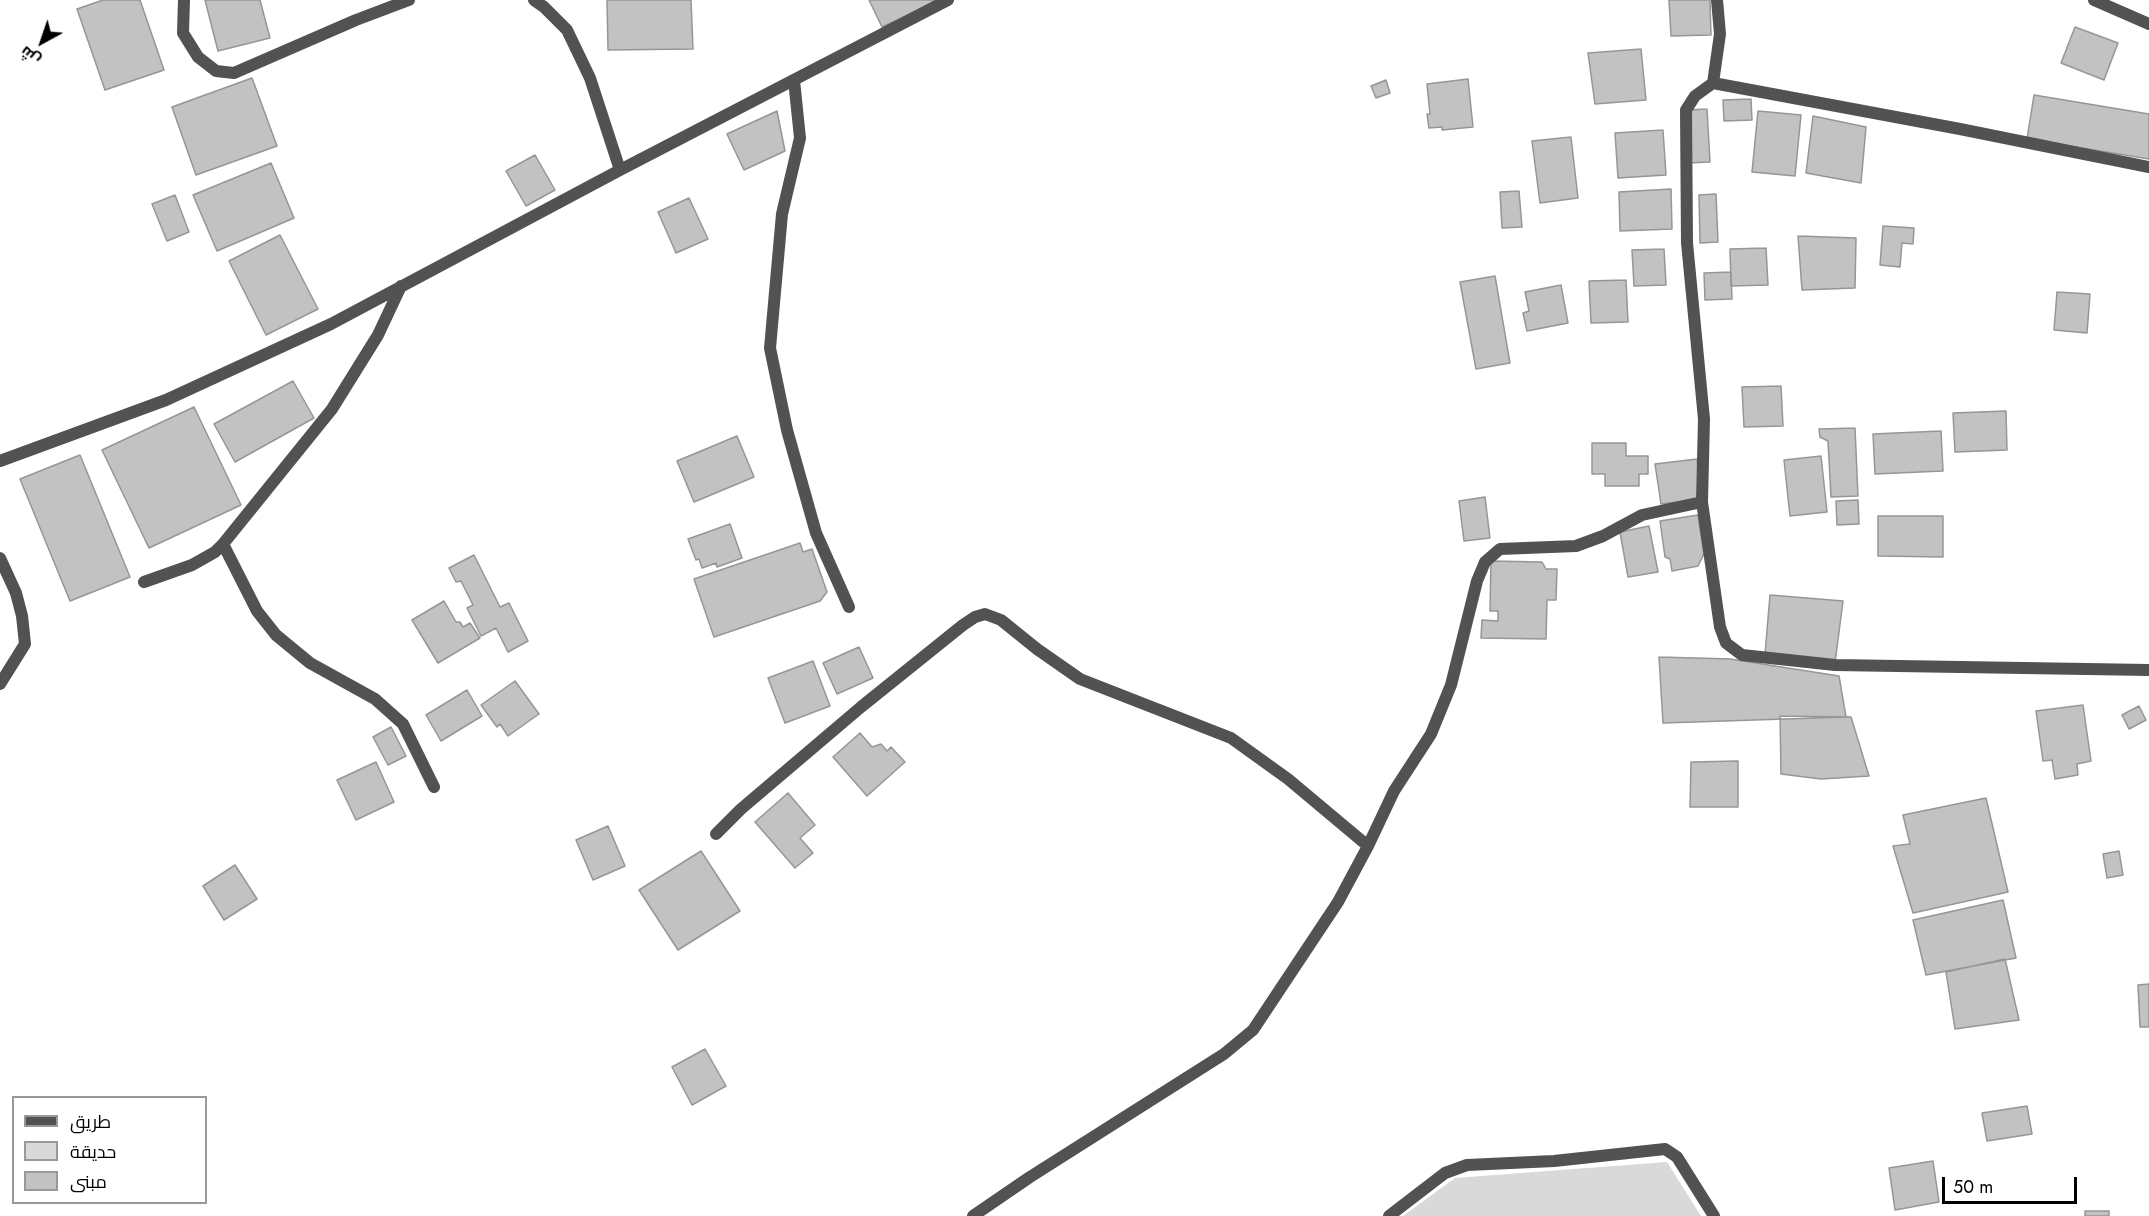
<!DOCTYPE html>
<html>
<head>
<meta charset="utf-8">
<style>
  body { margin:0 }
  #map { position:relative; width:2149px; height:1216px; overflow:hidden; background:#fff; font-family:Jost,Cairo,sans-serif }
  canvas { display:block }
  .legend { position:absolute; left:12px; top:1096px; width:195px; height:108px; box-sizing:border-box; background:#fff; border:2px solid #999; margin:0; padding:8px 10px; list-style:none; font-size:18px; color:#000 }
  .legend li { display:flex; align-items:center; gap:12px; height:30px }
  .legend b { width:30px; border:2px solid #999 }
  .north { position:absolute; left:12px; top:12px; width:60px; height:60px; -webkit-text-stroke:4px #fff; paint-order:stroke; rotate:220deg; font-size:16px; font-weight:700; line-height:24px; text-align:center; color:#000 }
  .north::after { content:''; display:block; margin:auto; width:21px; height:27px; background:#000; clip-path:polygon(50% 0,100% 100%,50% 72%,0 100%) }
  .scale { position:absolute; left:1942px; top:1177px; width:135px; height:27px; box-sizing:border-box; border:3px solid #000; border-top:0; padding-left:8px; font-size:18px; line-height:21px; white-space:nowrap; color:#000; -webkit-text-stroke:4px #fff; paint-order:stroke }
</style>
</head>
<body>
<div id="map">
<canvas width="2149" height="1216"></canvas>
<ul class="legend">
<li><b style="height:8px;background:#525252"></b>طريق</li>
<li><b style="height:16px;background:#d9d9d9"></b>حديقة</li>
<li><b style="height:16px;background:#c2c2c2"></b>مبنى</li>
</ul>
<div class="north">ش</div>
<div class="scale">50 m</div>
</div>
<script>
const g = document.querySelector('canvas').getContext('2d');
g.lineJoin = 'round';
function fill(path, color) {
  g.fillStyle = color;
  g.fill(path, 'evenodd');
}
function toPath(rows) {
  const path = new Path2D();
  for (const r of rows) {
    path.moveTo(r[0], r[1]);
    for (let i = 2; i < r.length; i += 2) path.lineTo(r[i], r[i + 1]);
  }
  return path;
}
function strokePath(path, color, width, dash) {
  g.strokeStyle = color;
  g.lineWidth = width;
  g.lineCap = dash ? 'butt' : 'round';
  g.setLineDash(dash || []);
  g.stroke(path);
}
const green = toPath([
  [1667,1162,1701,1216,1403,1216,1455,1178]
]);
const building = toPath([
  [103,0,140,0,164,70,105,90,77,9,103,0],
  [205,0,260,0,270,38,218,51,205,0],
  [607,0,691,0,693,49,608,50,607,0],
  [869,0,940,0,882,27,869,0],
  [1669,0,1710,0,1711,35,1671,36,1669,0],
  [2075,27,2118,43,2104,80,2061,63,2075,27],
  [1641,49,1646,100,1595,104,1588,53,1641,49],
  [252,78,277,146,196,175,172,107,252,78],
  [1468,79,1473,127,1442,130,1442,127,1429,128,1427,114,1430,114,1427,84,1468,79],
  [1386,80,1390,93,1376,98,1371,86,1386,80],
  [2034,95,2149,114,2149,159,2027,139,2034,95],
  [1751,99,1752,120,1724,121,1723,100,1751,99],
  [1707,109,1710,162,1688,163,1686,110,1707,109],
  [777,111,785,151,744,170,727,134,777,111],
  [1758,111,1801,115,1795,176,1752,172,1758,111],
  [1813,116,1866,127,1861,183,1806,173,1813,116],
  [1663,130,1666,175,1618,178,1615,133,1663,130],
  [1571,137,1578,198,1540,203,1532,141,1571,137],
  [535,155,555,190,526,206,506,171,535,155],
  [271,163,294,218,217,251,193,195,271,163],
  [1671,189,1672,229,1620,231,1619,192,1671,189],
  [1519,191,1522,227,1502,228,1500,192,1519,191],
  [1716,194,1718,242,1700,243,1699,195,1716,194],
  [175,195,189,232,167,241,152,204,175,195],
  [689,198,708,239,676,253,658,212,689,198],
  [1883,226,1914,228,1913,244,1902,243,1900,267,1880,265,1883,226],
  [280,235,318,309,266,335,229,261,280,235],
  [1798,236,1856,238,1855,288,1802,290,1798,236],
  [1766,248,1768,285,1731,286,1730,249,1766,248],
  [1664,249,1666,285,1634,286,1632,250,1664,249],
  [1731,272,1732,299,1705,300,1704,273,1731,272],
  [1495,276,1510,363,1476,369,1460,282,1495,276],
  [1626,280,1628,322,1591,323,1589,281,1626,280],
  [1561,285,1568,323,1527,331,1523,313,1529,311,1525,292,1561,285],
  [2057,292,2090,294,2087,333,2054,330,2057,292],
  [293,381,314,418,235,462,214,424,293,381],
  [1781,386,1783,426,1744,427,1742,387,1781,386],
  [194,407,241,505,149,548,102,450,194,407],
  [2006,411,2007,450,1955,452,1953,413,2006,411],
  [1855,428,1858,496,1831,497,1828,441,1820,437,1819,429,1855,428],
  [1941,431,1943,471,1875,474,1873,434,1941,431],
  [737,436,754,477,694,502,677,461,737,436],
  [1592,443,1626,443,1626,456,1648,456,1648,474,1639,474,1639,486,1605,486,1605,474,1592,474,1592,443],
  [80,455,130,577,70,601,20,479,80,455],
  [1821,456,1827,512,1790,516,1784,460,1821,456],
  [1697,459,1702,499,1661,504,1655,464,1697,459],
  [1485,497,1490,538,1464,541,1459,501,1485,497],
  [1858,500,1859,524,1837,525,1836,501,1858,500],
  [1698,515,1704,554,1698,566,1672,571,1670,559,1665,557,1660,521,1698,515],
  [1878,516,1943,516,1943,557,1878,556,1878,516],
  [730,524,742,558,717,567,716,563,702,568,699,559,696,560,688,539,730,524],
  [1649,526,1658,572,1628,577,1620,532,1649,526],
  [800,543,803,552,812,549,827,592,820,601,714,637,694,579,800,543],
  [474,555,500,607,509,603,528,641,508,652,496,628,481,636,467,608,473,605,461,581,456,582,449,568,474,555],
  [1491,561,1542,562,1546,569,1557,569,1556,600,1547,600,1546,639,1481,638,1482,620,1498,621,1498,611,1490,611,1491,561],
  [1770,595,1843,601,1835,663,1765,654,1770,595],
  [444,601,456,622,460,622,463,627,470,623,480,638,438,663,412,620,444,601],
  [859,647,873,678,837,694,823,663,859,647],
  [1659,657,1730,659,1839,676,1846,717,1663,723,1659,657],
  [813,661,830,706,785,723,768,678,813,661],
  [515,681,539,714,508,736,500,724,497,727,481,705,515,681],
  [467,690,482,716,441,741,426,715,467,690],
  [2083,705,2091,761,2077,764,2078,775,2055,779,2052,760,2043,761,2036,711,2083,705],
  [2139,706,2146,720,2129,729,2122,715,2139,706],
  [1780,716,1851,717,1869,776,1821,779,1781,774,1780,716],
  [391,727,406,756,388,765,373,737,391,727],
  [860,733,872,747,881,744,887,751,891,747,905,762,867,796,833,757,860,733],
  [1738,761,1738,807,1690,807,1691,762,1738,761],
  [376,762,394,802,356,820,337,780,376,762],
  [788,793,815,825,800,838,813,853,795,868,755,822,788,793],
  [1986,798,2008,892,1913,913,1893,846,1910,844,1903,815,1986,798],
  [608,826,625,866,593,880,576,840,608,826],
  [701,851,740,911,678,950,639,890,701,851],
  [2119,851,2123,875,2107,878,2103,854,2119,851],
  [235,865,257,899,224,920,203,886,235,865],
  [2003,900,2016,958,1926,975,1913,920,2003,900],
  [2005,959,2019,1020,1955,1029,1946,972,2005,959],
  [2149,984,2149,1027,2140,1027,2138,985,2149,984],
  [705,1049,726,1086,692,1105,672,1067,705,1049],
  [2027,1106,2032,1134,1987,1141,1982,1113,2027,1106],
  [1933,1161,1939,1202,1895,1210,1889,1168,1933,1161],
  [2085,1211,2109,1211,2109,1216,2085,1216,2085,1211]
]);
const minor = toPath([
  [184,0,183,33,198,57,216,71,234,73,356,20,409,0],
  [534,0,544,7,567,30,590,78,620,170],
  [1717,0,1720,34,1713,83,1695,96,1686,110,1687,243,1704,419,1702,502,1720,627,1726,643,1742,655,1835,665,2149,670],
  [2094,0,2149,24],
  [794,80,800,138,782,214,770,348,787,430,816,533,849,607],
  [1713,83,1960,129,2149,167],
  [0,461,166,400,331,324,620,170,948,0],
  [223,544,257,611,276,635,310,663,375,699,403,724,434,787],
  [0,558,16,593,22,616,25,644,0,684],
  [144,582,192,565,215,552,223,544,332,409,378,335,401,286],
  [716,834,741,809,861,707,963,625,975,617,985,614,1001,620,1037,649,1080,679,1231,738,1288,779,1368,846],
  [973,1216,1030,1177,1224,1054,1253,1030,1338,902,1368,846,1394,791,1431,734,1451,685,1477,581,1485,562,1500,549,1576,546,1603,536,1642,515,1702,502],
  [1389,1216,1445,1173,1467,1165,1554,1161,1665,1149,1677,1157,1714,1216]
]);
fill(green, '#d9d9d9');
fill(building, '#c2c2c2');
strokePath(building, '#969696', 1.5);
strokePath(minor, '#525252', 12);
</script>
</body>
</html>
